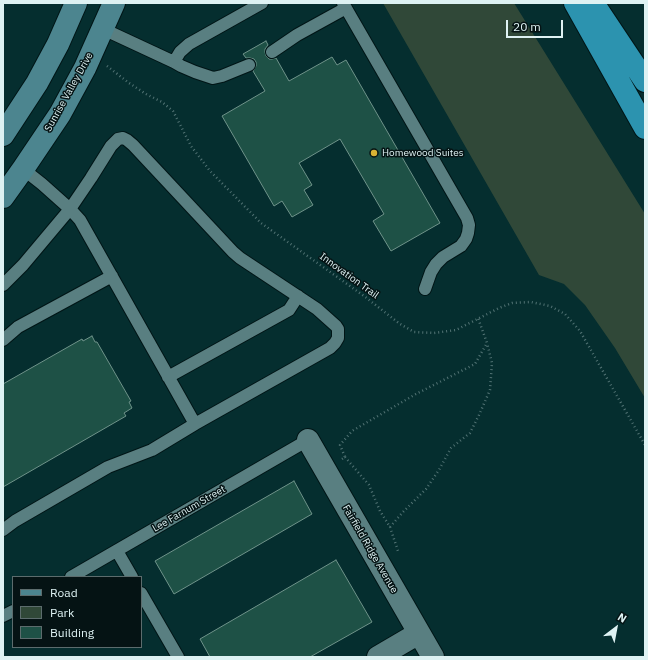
<!DOCTYPE html>
<html>
<head>
<meta charset="utf-8">
<style>
  body { margin:0 }
  #map { position:relative; width:648px; height:660px; overflow:hidden; background:#052e2f; font-family:"IBM Plex Sans",sans-serif }
  canvas { display:block }
  .frame { position:absolute; inset:0; border:4px solid #def2f3; pointer-events:none }
  .legend { position:absolute; left:12px; top:576px; width:130px; height:72px; box-sizing:border-box; background:#051314; border:1px solid #5c6c6d; margin:0; padding:5px 7px; list-style:none; font-size:12px; color:#def2f3 }
  .legend li { display:flex; align-items:center; gap:8px; height:20px }
  .legend b { width:20px; border:1px solid #5c6c6d }
  .north { position:absolute; left:596px; top:608px; width:40px; height:40px; -webkit-text-stroke:3px #051314; paint-order:stroke; rotate:32deg; font-size:11px; font-weight:700; line-height:16px; text-align:center; color:#def2f3 }
  .north::after { content:''; display:block; margin:auto; width:14px; height:18px; background:#def2f3; clip-path:polygon(50% 0,100% 100%,50% 72%,0 100%) }
  .scale { position:absolute; left:506px; top:20px; width:57px; height:18px; box-sizing:border-box; border:2px solid #def2f3; border-top:0; padding-left:5px; font-size:12px; line-height:14px; white-space:nowrap; color:#def2f3; -webkit-text-stroke:3px #051314; paint-order:stroke }
</style>
</head>
<body>
<div id="map">
<canvas width="648" height="660"></canvas>
<div class="frame"></div>
<ul class="legend">
<li><b style="height:5px;background:#4c858f"></b>Road</li>
<li><b style="height:11px;background:#304838"></b>Park</li>
<li><b style="height:11px;background:#1e5146"></b>Building</li>
</ul>
<div class="north">N</div>
<div class="scale">20 m</div>
</div>
<script>
const g = document.querySelector('canvas').getContext('2d');
g.lineJoin = 'round';
function fill(path, color) {
  g.fillStyle = color;
  g.fill(path, 'evenodd');
}
function toPath(rows) {
  const path = new Path2D();
  for (const r of rows) {
    path.moveTo(r[0], r[1]);
    for (let i = 2; i < r.length; i += 2) path.lineTo(r[i], r[i + 1]);
  }
  return path;
}
function strokePath(path, color, width, dash) {
  g.strokeStyle = color;
  g.lineWidth = width;
  g.lineCap = dash ? 'butt' : 'round';
  g.setLineDash(dash || []);
  g.stroke(path);
}
function write(font, color, halo, rows, align = 'center') {
  g.font = font + ' "IBM Plex Sans",sans-serif';
  g.lineWidth = 3;
  g.setLineDash([]);
  g.textBaseline = 'middle';
  g.strokeStyle = halo;
  g.fillStyle = color;
  for (const [text, x, y, turn = 0] of rows) {
    g.save();
    g.translate(x, y);
    g.rotate((+turn || 0) * Math.PI / 180);
    g.textAlign = isNaN(turn) ? turn : align;
    if (halo) g.strokeText(text, 0, 0);
    g.fillText(text, 0, 0);
    g.restore();
  }
}
const green = toPath([
  [383,3,514,3,645,214,645,398,615,348,585,305,564,284,539,275]
]);
const building = toPath([
  [266,41,268,45,265,49,265,52,266,56,269,59,272,59,276,58,289,81,332,57,337,65,346,60,440,223,391,251,373,221,384,214,340,139,299,163,312,185,304,190,313,205,292,217,282,201,274,206,222,116,265,91,253,71,256,66,256,62,254,59,250,58,246,58,243,54,266,41],
  [92,336,95,342,97,342,131,401,129,402,132,408,124,413,126,416,3,487,3,384,82,339,83,341,92,336],
  [294,481,312,514,174,594,155,561,294,481],
  [336,560,372,622,310,657,210,657,200,639,336,560]
]);
const path = toPath([
  [107,66,129,83,146,94,162,102,173,111,191,146,210,171,261,223,364,296,400,324,414,332,434,333,456,330,499,308,512,303,531,302,550,306,565,314,580,331,645,445],
  [345,457,369,485,380,511,390,527,398,551],
  [342,459,345,457,340,445,352,431,416,394,475,364,487,343,478,318],
  [390,527,403,512,426,489,439,470,451,448,470,433,479,415,490,390,492,363,487,343]
]);
const lane = toPath([
  [343,3,467,218,469,225,468,233,466,239,461,246,443,257,436,264,431,272,425,289],
  [103,29,174,62,180,52,189,44,262,3],
  [272,52,297,35,346,8],
  [174,62,181,66,195,72,213,78,222,76,249,65],
  [3,285,23,265,70,209,91,178,111,146,118,139,123,138,127,140,133,145,233,252,240,258,317,309,336,326,338,329,338,338,335,343,330,348,195,424,80,220,70,209,42,184,23,169],
  [3,340,18,327,112,276],
  [168,377,289,310,298,296],
  [3,530,15,521,108,467,152,450,195,424],
  [117,551,132,577],
  [71,577,308,440],
  [141,593,178,657],
  [3,616,13,611]
]);
const street = toPath([
  [308,440,433,657],
  [378,657,419,633]
]);
const secondary = toPath([
  [3,135,37,83,58,44,76,3],
  [3,197,23,169,60,114,85,68,114,3]
]);
const highway = toPath([
  [575,3,645,128],
  [593,3,645,81]
]);
const markers = [
  [374,153,4,"#dab334"]
];
const streetNames = [
  ["Sunrise Valley Drive",69,92,-61],
  ["Innovation Trail",349,276,36],
  ["Lee Farnum Street",189,509,-30],
  ["Fairfield Ridge Avenue",370,549,60]
];
const poiNames = [
  ["Homewood Suites",382,153]
];
fill(green, '#304838');
fill(building, '#1e5146');
strokePath(building, '#6f938a', 1);
strokePath(lane, '#001516', 14);
strokePath(street, '#001516', 24);
strokePath(secondary, '#001516', 24);
strokePath(highway, '#001516', 24);
strokePath(path, '#527374', 2.5, [1, 3]);
strokePath(lane, '#597f81', 12);
strokePath(street, '#597f81', 22);
strokePath(secondary, '#4c858f', 22);
strokePath(highway, '#2c93af', 22);
for (const [x, y, r, color] of markers) {
  const dot = new Path2D();
  dot.arc(x, y, r, 0, 2 * Math.PI);
  g.fillStyle = color;
  g.fill(dot);
  strokePath(dot, '#051314', 1.5);
}
write('10px', '#def2f3', '#051314', streetNames);
write('10px', '#def2f3', '#051314', poiNames, 'left');
</script>
</body>
</html>
